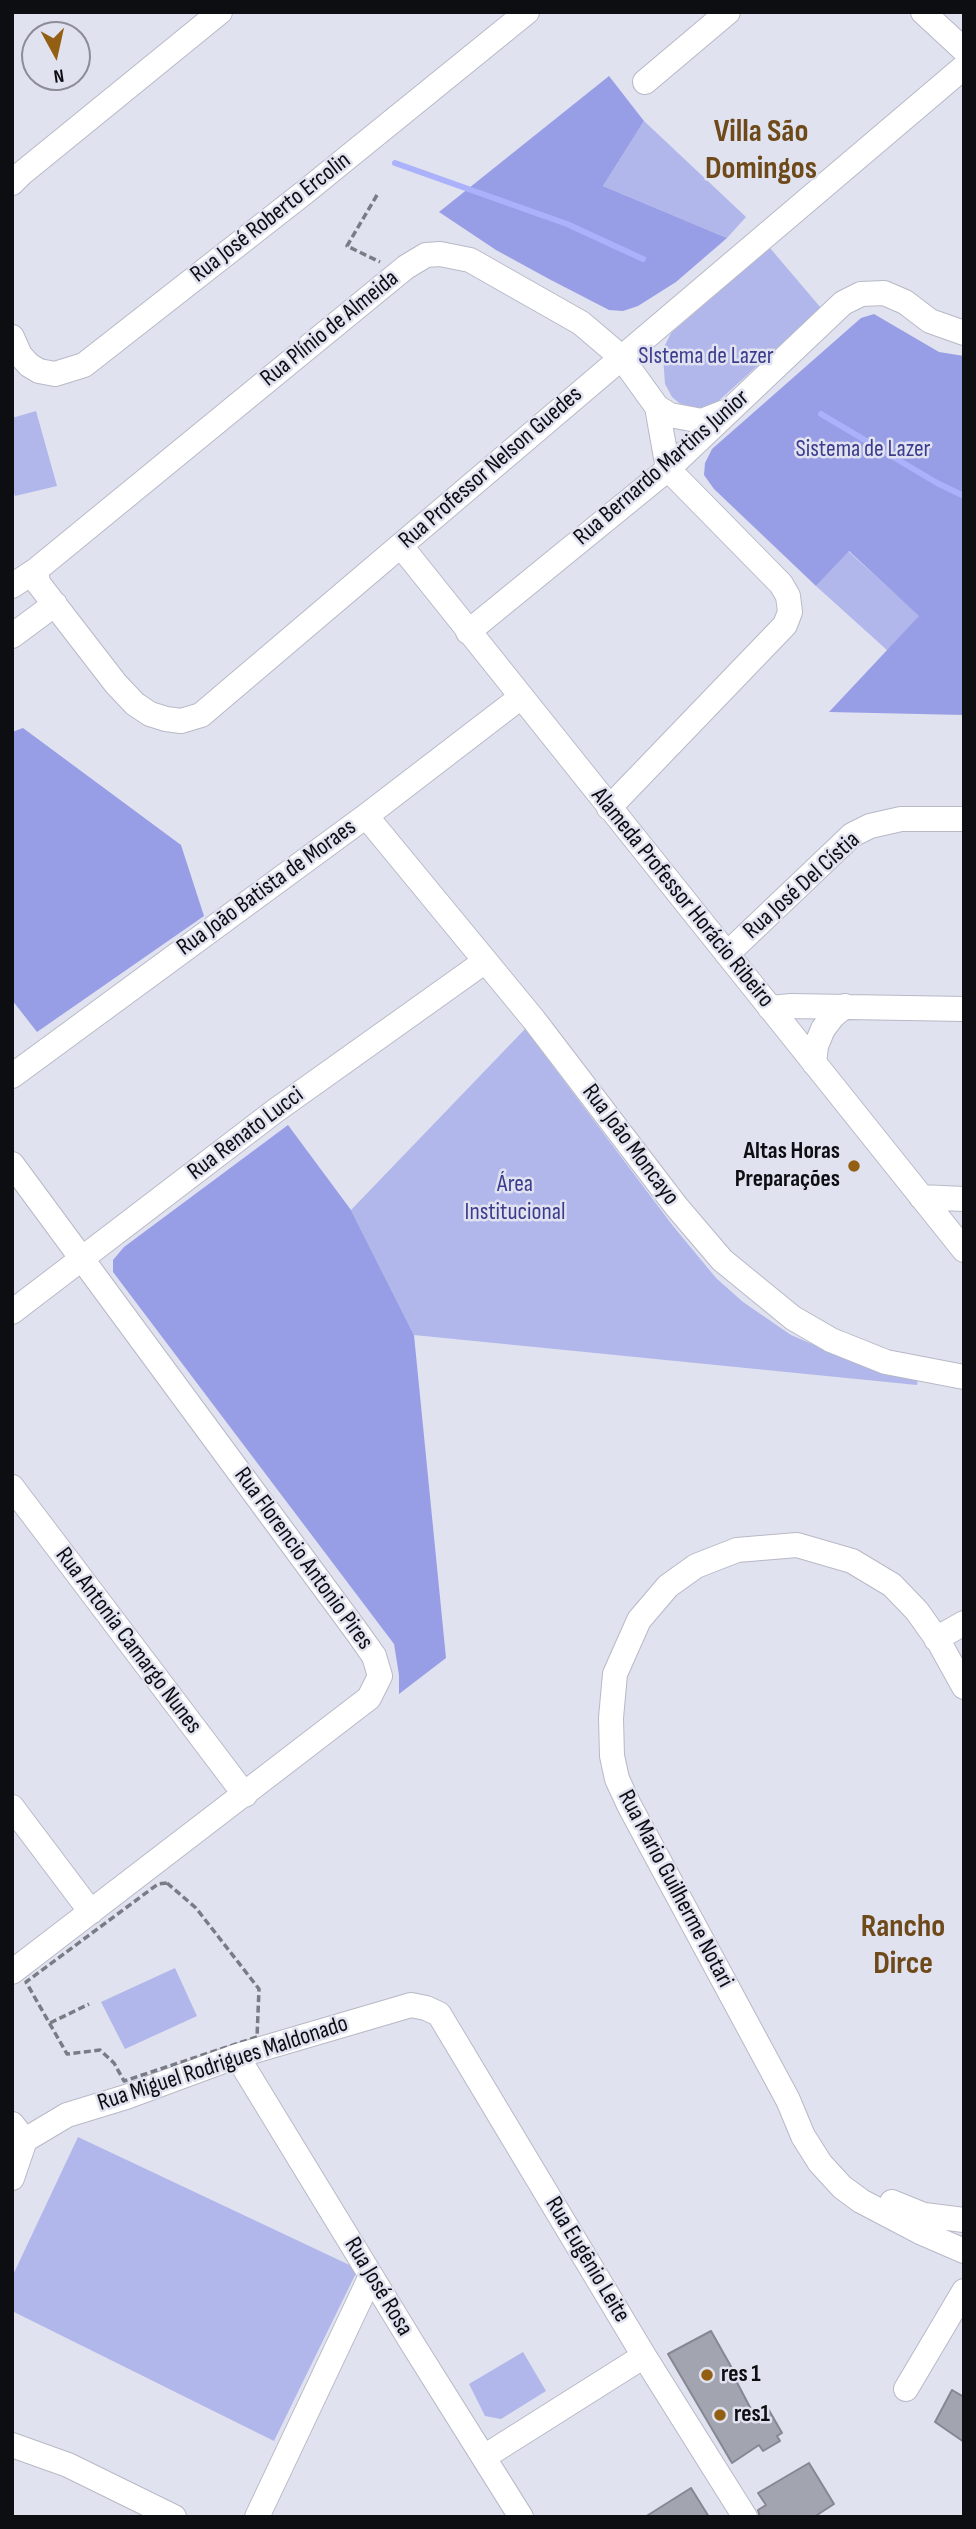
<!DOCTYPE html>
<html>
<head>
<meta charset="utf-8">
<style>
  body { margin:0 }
  #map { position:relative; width:976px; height:2529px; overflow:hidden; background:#e0e2f0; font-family:"Sofia Sans Condensed",sans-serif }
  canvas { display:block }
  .frame { position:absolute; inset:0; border:14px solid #0d0e12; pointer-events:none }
  .north { position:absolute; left:21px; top:21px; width:70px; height:70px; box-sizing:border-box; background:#e0e2f0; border:2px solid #8c8d97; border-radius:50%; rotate:172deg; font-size:19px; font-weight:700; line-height:28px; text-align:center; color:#0d0e12 }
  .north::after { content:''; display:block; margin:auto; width:24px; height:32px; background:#935f13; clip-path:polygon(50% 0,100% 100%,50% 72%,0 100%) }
</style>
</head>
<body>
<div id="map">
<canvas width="976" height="2529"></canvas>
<div class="frame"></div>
<div class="north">N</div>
</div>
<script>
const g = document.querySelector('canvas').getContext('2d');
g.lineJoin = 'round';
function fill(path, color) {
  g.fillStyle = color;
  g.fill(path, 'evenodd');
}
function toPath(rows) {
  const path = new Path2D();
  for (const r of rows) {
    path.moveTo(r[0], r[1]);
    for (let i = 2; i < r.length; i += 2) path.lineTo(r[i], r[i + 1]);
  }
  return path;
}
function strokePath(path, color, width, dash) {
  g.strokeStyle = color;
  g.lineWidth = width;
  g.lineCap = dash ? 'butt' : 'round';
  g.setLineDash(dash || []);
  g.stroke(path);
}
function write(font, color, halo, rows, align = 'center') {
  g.font = font + ' "Sofia Sans Condensed",sans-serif';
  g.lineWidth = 5;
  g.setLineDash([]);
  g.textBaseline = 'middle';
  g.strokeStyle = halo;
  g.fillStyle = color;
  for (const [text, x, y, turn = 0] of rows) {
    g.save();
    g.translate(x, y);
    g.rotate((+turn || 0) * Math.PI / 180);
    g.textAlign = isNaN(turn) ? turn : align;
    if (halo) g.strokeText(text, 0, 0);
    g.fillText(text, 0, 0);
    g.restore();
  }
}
const green = toPath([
  [644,121,746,217,727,238,603,186],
  [770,248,821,308,712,407,694,409,679,403,672,397,665,384,663,356,665,345,671,333],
  [36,411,57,486,15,496,12,486,12,418],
  [848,551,920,616,888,651,816,586],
  [525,1029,673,1226,716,1278,743,1302,791,1335,831,1352,918,1379,917,1385,414,1335,351,1210],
  [175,1968,197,2016,125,2049,101,2002],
  [78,2137,358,2269,274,2441,12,2311,12,2277],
  [523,2352,546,2391,501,2419,485,2416,469,2384]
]);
const forest = toPath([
  [609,76,644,121,603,186,727,238,676,282,638,306,623,311,609,310,549,279,496,250,439,212],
  [874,314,939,352,964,356,964,715,829,712,919,616,849,551,816,586,714,489,704,475,705,463,712,449,861,318],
  [23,728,181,845,204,916,37,1032,12,1000,12,732],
  [288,1125,351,1210,414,1335,446,1658,399,1694,399,1675,394,1644,113,1272,113,1260,124,1247]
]);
const stream = toPath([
  [395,163,567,224,643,259],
  [821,414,937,483,964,496]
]);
const building = toPath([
  [711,2331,733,2370,731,2371,753,2413,766,2405,782,2433,777,2436,780,2441,763,2451,759,2445,732,2463,668,2354,711,2331],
  [952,2390,964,2397,964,2442,935,2422,952,2390],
  [809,2463,834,2504,814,2517,760,2517,758,2510,766,2505,758,2493,809,2463],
  [691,2488,709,2517,645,2517,691,2488]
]);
const path = toPath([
  [377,195,347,246,380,262],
  [167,1883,196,1908,259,1989,257,2037,124,2081,114,2063,100,2050,67,2054,26,1982,158,1884,167,1883],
  [50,2023,89,2004]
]);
const minor = toPath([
  [923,12,964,50],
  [645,82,728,12],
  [12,183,21,174,220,12],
  [12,337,20,355,29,365,39,371,55,374,84,365,305,192,527,12],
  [401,546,964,1250],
  [36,570,38,583,116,684,135,704,150,714,166,719,181,721,201,715,964,67],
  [12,586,36,570,406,267,426,255,440,254,470,260,581,323,621,357,657,407,670,415,702,421,730,410],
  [468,632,668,469,843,303,861,294,884,293,905,302,930,321,964,333],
  [12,636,55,604],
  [609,808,785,625,790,612,788,596,781,584,668,469,657,407],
  [366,816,534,1020,676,1206,722,1260,793,1318,831,1340,886,1362,964,1377],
  [727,954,852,835,870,826,901,819,964,819],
  [770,1008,791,1006,964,1009],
  [814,1063,816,1046,823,1029,833,1016,845,1006],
  [12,1076,366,816,521,697],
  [12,1164,357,1632,374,1656,380,1676,369,1698,12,1972],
  [921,1197,964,1199],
  [12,1312,275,1111,484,962],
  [12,1487,245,1795],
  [936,1639,964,1623],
  [964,1687,939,1642,917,1611,892,1585,852,1561,797,1545,737,1550,696,1566,668,1586,639,1620,615,1674,611,1718,612,1756,617,1779,629,1805,788,2100,803,2136,820,2163,842,2187,861,2201,920,2232,964,2251],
  [12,1807,91,1912],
  [237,2056,412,2343,521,2517],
  [12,2124,25,2140,12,2178],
  [25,2140,67,2115,126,2097,237,2056,411,2005,426,2008,439,2014,644,2356,745,2517],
  [892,2202,924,2215,964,2220],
  [906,2389,964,2291],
  [12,2445,68,2465,174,2517],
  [484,2457,644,2356],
  [257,2517,371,2276]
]);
const markers = [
  [854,1166,7,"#935f13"],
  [707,2375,7,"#935f13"],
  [720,2415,7,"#935f13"]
];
const streetNames = [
  ["Rua José Roberto Ercolin",271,218,-38],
  ["Rua Plínio de Almeida",330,329,-39],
  ["Rua Professor Nelson Guedes",491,468,-41],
  ["Rua Bernardo Martins Junior",662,468,-41],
  ["Rua José Del Cístia",802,886,-42],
  ["Rua João Batista de Moraes",267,888,-36],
  ["Alameda Professor Horácio Ribeiro",682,898,51],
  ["Rua Renato Lucci",246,1134,-37],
  ["Rua João Moncayo",630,1145,53],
  ["Rua Florencio Antonio Pires",303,1559,54],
  ["Rua Antonia Camargo Nunes",128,1641,53],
  ["Rua Mario Guilherme Notari",675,1889,62],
  ["Rua Miguel Rodrigues Maldonado",223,2064,-18],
  ["Rua Eugênio Leite",587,2260,59],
  ["Rua José Rosa",378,2287,59]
];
const parkNames = [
  ["SIstema de Lazer",706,357],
  ["Sistema de Lazer",863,450],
  ["Área",515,1185],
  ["Institucional",515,1213]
];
const poiNames = [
  ["Altas Horas",840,1152,"right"],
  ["Preparações",840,1180,"right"],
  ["res 1",721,2375],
  ["res1",734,2415]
];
const districtNames = [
  ["Villa São",761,133],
  ["Domingos",761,170],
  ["Rancho",903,1928],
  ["Dirce",903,1965]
];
fill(green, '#b1b7ea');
fill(forest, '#989ee5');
strokePath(stream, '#abb1fa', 6);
fill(building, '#a2a4b0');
strokePath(building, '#858793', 2);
strokePath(minor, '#b7b9c6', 26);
strokePath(path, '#7a7c85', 3.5, [7, 3.5]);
strokePath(minor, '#fff', 24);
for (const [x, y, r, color] of markers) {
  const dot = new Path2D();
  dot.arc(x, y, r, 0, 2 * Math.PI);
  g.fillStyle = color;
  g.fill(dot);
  strokePath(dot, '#e0e2f0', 2.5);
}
write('24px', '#0d0e12', '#e0e2f0', streetNames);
write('24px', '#3d3b8e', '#e0e2f0', parkNames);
write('bold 24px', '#0d0e12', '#e0e2f0', poiNames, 'left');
write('bold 32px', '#6e4a1a', '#e0e2f0', districtNames);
</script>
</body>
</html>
